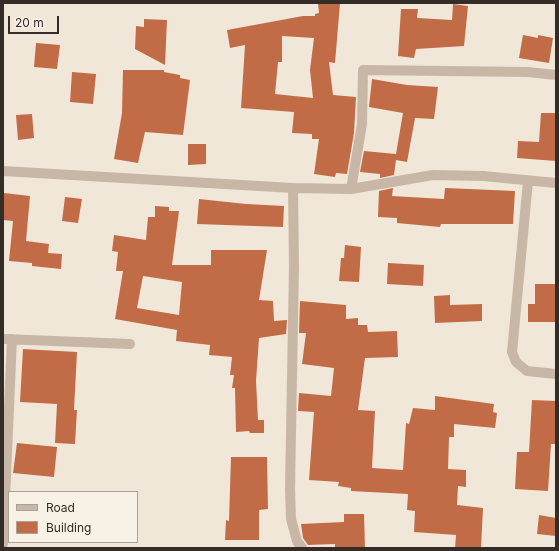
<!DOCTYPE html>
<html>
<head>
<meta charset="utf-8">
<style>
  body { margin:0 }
  #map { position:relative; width:559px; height:551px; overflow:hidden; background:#f0e7d9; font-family:Inter,sans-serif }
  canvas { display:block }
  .frame { position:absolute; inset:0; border:4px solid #342c27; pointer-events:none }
  .legend { position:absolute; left:8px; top:491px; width:130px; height:52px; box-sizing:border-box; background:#f8f1e5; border:1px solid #aaa299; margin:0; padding:5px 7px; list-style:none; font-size:12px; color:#342c27 }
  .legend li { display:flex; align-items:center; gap:8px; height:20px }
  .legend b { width:20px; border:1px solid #aaa299 }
  .scale { position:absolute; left:8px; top:16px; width:51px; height:18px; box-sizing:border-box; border:2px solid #342c27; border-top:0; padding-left:5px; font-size:12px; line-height:14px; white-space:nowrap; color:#342c27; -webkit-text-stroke:3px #f8f1e5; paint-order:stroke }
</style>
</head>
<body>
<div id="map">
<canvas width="559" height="551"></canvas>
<div class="frame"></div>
<ul class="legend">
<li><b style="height:5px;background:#c8b7a6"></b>Road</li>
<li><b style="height:11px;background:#c16c46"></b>Building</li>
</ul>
<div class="scale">20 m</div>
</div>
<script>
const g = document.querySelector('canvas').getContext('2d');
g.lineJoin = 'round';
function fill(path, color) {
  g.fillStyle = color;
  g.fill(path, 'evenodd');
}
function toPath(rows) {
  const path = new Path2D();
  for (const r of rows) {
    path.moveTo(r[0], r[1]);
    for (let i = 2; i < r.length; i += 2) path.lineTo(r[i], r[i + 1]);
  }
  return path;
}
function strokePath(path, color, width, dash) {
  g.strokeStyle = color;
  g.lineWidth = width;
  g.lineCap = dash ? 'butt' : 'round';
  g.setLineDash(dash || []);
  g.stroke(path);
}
const building = toPath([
  [318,3,340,3,335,63,329,62,333,95,356,97,354,133,347,174,336,173,335,177,314,174,319,139,312,139,312,134,292,133,294,112,241,108,245,45,230,48,227,30,303,16,315,16,315,14,319,13],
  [282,36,314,38,310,70,313,98,275,94,278,62,282,62],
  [453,4,468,6,464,46,416,49,414,58,398,56,401,9,418,9,417,18,452,20],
  [144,19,167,20,165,65,135,49,136,26,144,27],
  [523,35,538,38,538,35,553,38,549,63,519,58],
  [36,43,60,45,57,69,34,67],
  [123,70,164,70,164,72,180,75,180,78,190,80,183,135,145,132,138,163,114,159,122,113],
  [72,72,96,74,93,104,70,102],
  [372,79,407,85,438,87,434,119,415,118,407,162,396,160,394,175,380,178,380,174,360,172,364,151,396,154,403,113,369,107],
  [541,113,556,113,556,161,517,158,518,141,539,142],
  [32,114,34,138,18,140,16,115],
  [188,144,206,144,206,164,188,165],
  [393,188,392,196,444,199,445,188,515,191,513,224,441,224,440,227,397,223,397,218,378,217,379,191],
  [4,193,30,196,26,241,49,244,48,253,62,254,61,269,32,266,32,263,9,261,13,221,3,220],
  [65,197,82,199,78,223,62,221],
  [199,199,246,204,284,206,283,227,197,224],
  [155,206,169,207,169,211,179,211,172,265,211,265,211,250,267,250,259,300,273,301,274,321,287,320,286,334,259,338,256,381,258,420,264,420,264,433,250,433,249,431,236,432,235,388,232,388,234,375,230,375,232,357,209,355,210,345,176,341,177,330,115,319,123,271,116,271,118,252,112,251,114,235,146,240,148,217,155,217],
  [143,276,182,282,179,315,137,308],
  [345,245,361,247,359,282,339,281,341,258,344,258],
  [388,263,424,265,423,286,387,284],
  [535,284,556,284,556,322,528,322,528,304,535,304],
  [450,295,450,305,482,304,482,321,435,323,434,296],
  [300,301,346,305,346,319,358,318,358,325,367,325,368,332,397,331,398,357,365,358,358,410,375,411,372,468,403,470,406,423,409,424,413,408,435,410,435,396,494,404,493,412,497,413,495,428,454,424,454,437,449,437,448,469,466,470,466,487,458,486,457,505,483,508,481,548,455,548,456,535,414,532,415,511,407,510,408,494,351,491,351,488,338,486,339,482,309,480,314,412,298,411,299,393,331,396,334,368,302,364,306,333,299,333],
  [23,349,77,352,74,410,77,410,75,444,55,443,57,404,20,402],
  [532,400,556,401,556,444,551,444,548,491,515,489,517,452,529,452],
  [17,443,57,447,54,477,13,473],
  [231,457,267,457,268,509,259,510,259,540,225,540,226,520,229,521],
  [344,514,364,514,365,548,335,548,335,544,308,545,303,538,301,524,344,522],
  [539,515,556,518,556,536,537,534]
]);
const minor = toPath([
  [3,171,293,188,351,189,433,175,483,176,556,183],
  [528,181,512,352,516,362,527,371,556,374],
  [293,188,294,266,290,489,291,519,297,541,302,548],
  [351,189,362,124,363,70,528,72,556,75],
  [3,339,130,344],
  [3,544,12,339]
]);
fill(building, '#c16c46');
strokePath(minor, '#c8b7a6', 10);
</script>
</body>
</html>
